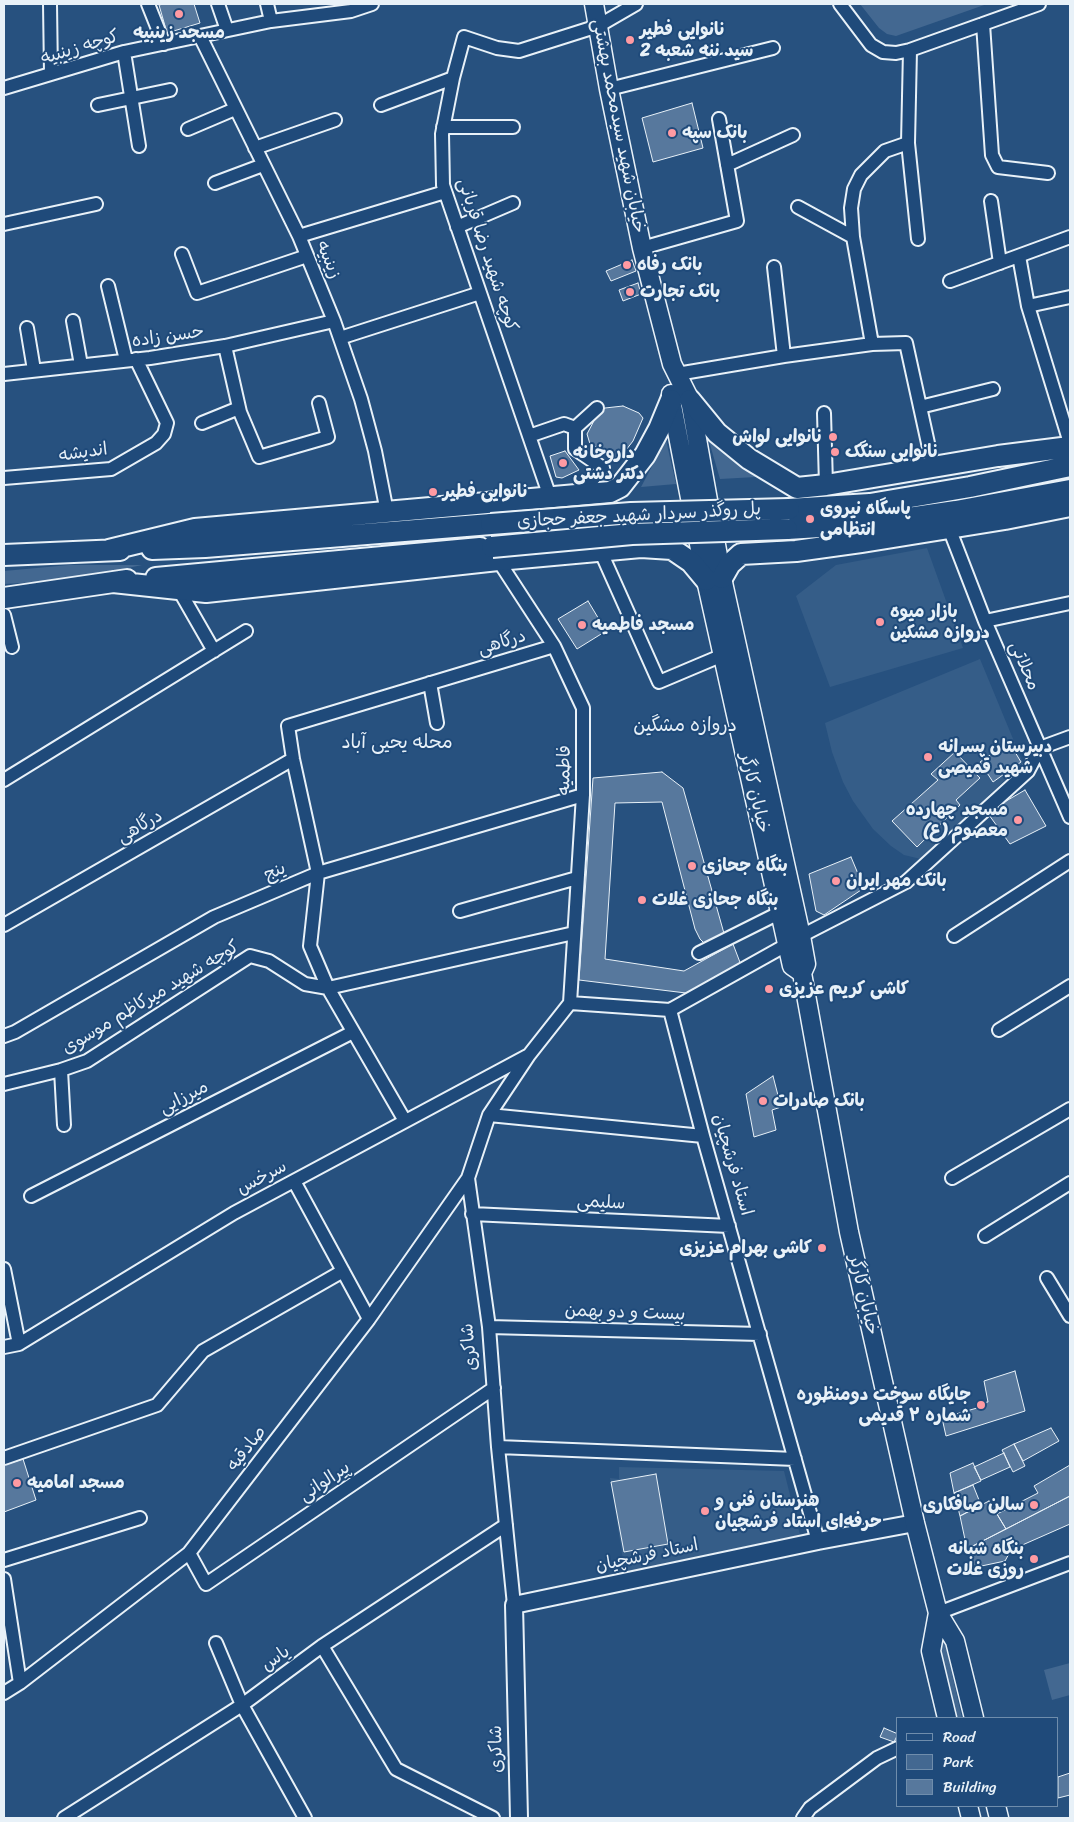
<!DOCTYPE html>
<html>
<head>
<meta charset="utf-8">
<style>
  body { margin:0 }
  #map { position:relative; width:1074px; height:1822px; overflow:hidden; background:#27517f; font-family:Sriracha,sans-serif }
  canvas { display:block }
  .frame { position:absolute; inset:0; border:5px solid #e8f1f8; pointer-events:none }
  .legend { position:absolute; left:896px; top:1717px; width:162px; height:90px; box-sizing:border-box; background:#1f4a7a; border:1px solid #6f8dac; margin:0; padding:6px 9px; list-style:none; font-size:15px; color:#e8f1f8 }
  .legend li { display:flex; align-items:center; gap:10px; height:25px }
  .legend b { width:25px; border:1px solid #6f8dac }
</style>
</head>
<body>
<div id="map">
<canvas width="1074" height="1822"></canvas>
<div class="frame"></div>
<ul class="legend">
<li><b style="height:6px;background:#1f4a7a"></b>Road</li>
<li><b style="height:14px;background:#436891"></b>Park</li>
<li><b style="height:14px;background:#57789d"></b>Building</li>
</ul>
</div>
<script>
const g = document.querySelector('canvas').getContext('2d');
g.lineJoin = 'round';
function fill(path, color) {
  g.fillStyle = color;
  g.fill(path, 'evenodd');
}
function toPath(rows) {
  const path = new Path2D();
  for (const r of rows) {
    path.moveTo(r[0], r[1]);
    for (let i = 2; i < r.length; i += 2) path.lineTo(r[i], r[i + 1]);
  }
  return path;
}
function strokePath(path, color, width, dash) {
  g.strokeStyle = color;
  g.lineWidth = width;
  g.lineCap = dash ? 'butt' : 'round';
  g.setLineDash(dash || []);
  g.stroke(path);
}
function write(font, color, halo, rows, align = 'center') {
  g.font = font + ' Sriracha,"Playpen Sans Arabic",sans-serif';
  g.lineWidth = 4;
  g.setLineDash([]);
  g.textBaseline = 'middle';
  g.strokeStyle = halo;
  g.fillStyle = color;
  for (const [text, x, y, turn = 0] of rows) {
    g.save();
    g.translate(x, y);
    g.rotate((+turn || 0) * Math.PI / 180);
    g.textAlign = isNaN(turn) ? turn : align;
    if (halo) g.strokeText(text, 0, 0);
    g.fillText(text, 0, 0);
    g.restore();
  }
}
const built = toPath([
  [927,548,963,648,830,687,796,596,836,565],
  [980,659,1023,763,921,859,904,855,891,846,873,829,853,801,843,782,832,752,825,723],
  [619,1467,784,1471,800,1535,625,1572,610,1478,619,1479]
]);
const green = toPath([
  [860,4,987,4,896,36,887,34,879,28],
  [666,440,676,484,641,487],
  [709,441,756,477,720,479],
  [69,565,142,565,71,580,4,584,4,571],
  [940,1635,945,1643,962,1718,953,1718,936,1646],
  [1070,1663,1070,1695,1052,1700,1044,1670]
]);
const building = toPath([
  [164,4,194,4,200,23,167,33,159,5,164,4],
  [692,103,703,148,653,162,642,118,692,103],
  [632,260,636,271,611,281,606,271,632,260],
  [638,283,641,294,623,301,619,290,638,283],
  [623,406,639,413,643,418,633,441,619,459,590,444,587,434,597,415,605,408,623,406],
  [565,451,579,470,562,478,556,477,550,456,565,451],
  [588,601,606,631,577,649,558,619,588,601],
  [1009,742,1021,762,993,782,980,762,1009,742],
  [955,752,980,778,956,800,960,805,917,847,892,821,938,780,931,774,955,752],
  [662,772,683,788,725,937,705,944,700,939,695,929,662,802,615,803,605,959,684,971,733,944,741,965,686,993,579,980,593,778,662,772],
  [1025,790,1046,826,1010,844,989,815,1001,804,1025,790],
  [851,857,864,888,824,915,816,911,809,874,851,857],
  [773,1076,781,1107,772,1110,776,1130,754,1137,746,1094,773,1076],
  [1015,1371,1025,1411,946,1436,942,1418,977,1408,976,1404,988,1402,984,1381,1015,1371],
  [1051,1428,1059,1441,1023,1461,1014,1444,1051,1428],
  [1014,1444,1025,1466,1013,1472,1002,1450,1014,1444],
  [1004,1453,1010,1467,981,1480,974,1467,1004,1453],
  [23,1459,36,1500,4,1512,4,1465,23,1459],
  [973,1463,981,1481,954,1493,950,1473,973,1463],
  [1070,1465,1070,1496,1006,1529,997,1514,1038,1493,1034,1486,1070,1465],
  [656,1474,668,1544,624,1552,611,1482,656,1474],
  [973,1485,981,1505,960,1516,954,1493,973,1485],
  [1070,1496,1070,1524,1011,1550,1005,1561,972,1568,967,1549,1070,1496],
  [989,1501,1006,1529,967,1549,960,1516,989,1501],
  [884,1728,898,1734,894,1742,880,1737,884,1728],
  [1070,1773,1070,1795,1058,1798,1058,1777,1070,1773]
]);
const minor = toPath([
  [50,4,51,74],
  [148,4,164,44],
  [218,4,227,30],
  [267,4,271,21],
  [840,4,871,45,883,52,896,53,910,50,1039,4],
  [983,24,992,155,998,167,1048,173],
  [200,36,299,236,334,321,361,399,375,451,387,512],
  [124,52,139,146],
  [4,88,124,52,271,21,351,11,372,4],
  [609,89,773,48],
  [98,105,170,90],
  [381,105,453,78],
  [443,127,513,127],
  [188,129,235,109],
  [908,143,918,239],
  [255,148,335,120],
  [727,165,793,135],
  [215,183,263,165],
  [991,201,1000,263],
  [798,207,853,237],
  [4,224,96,204],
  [457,227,513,203],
  [299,236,445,192],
  [642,248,737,221,719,119],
  [182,254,197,293,307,256],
  [1019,256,1028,306,1070,443],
  [774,267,784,356],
  [950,281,1070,237],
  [108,286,126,360],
  [1028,306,1070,297],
  [73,321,81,365],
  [27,328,34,370],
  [340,338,480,293],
  [872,344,906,343,933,466],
  [225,346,240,412,259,457,328,437,319,403],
  [4,374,150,358,225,346,334,321],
  [677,374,784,356,872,344,853,237,851,208,854,189,861,175,885,151,908,143,910,50],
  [920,407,993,389],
  [824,413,826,485],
  [202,423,239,408],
  [575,428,575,449,603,468,579,495],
  [529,436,564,424,575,428,597,408],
  [4,478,111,469,156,443,164,434,167,423,136,359],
  [550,497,443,185,442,134,453,78,464,37,497,48,519,51,598,26,636,4],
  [949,528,985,621,1070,817],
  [600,550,659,682,723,655],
  [498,560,554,646,583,708,583,795,570,1003],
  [179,590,214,651],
  [4,615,12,647],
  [985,621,1070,603],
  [430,683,437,723],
  [4,780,246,631],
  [460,911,577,878],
  [4,925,293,759],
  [801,936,906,882,1028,771,1040,748,1070,737],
  [954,936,1070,861],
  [699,953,781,912],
  [670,1010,703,1136,818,1541],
  [670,1010,788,944],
  [999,1030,1070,986],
  [4,1036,15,1032,214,917,318,873,583,795],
  [61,1070,64,1125],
  [4,1084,61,1070,87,1061,250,956,269,961,305,984,328,988,574,933],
  [489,1115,703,1136],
  [405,1121,328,988,310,946,318,873,293,759,288,726,554,646],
  [952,1178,1070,1109],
  [294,1181,369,1319],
  [31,1196,353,1032],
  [472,1214,729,1226],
  [985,1236,1070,1183],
  [4,1269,19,1344],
  [1047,1278,1070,1316],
  [489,1327,760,1334],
  [4,1347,19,1344,234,1213,527,1056],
  [498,1447,795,1459],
  [4,1458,157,1405,203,1351,343,1271],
  [189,1553,206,1584,494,1388],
  [4,1560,140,1518],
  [4,1579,20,1683],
  [514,1605,498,1447,489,1327,468,1178,489,1115,529,1055,570,1003,670,1010],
  [938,1613,1070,1563],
  [216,1643,242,1705,305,1818],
  [322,1646,396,1769,493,1818],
  [4,1693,20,1683,189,1553,369,1319,468,1178],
  [64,1818,242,1705,322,1646,506,1525],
  [803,1818,810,1808,877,1758,898,1748]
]);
const tertiary = toPath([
  [519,1818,514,1605,818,1541,915,1523]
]);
const secondary = toPath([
  [594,4,609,89,642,248,672,364,690,400,722,578,801,936,806,964,802,973,849,1232,915,1523,938,1613,955,1641,974,1718],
  [671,394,671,400,706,580,792,966,802,973],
  [938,1613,931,1651,947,1718],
  [968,1806,971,1818],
  [996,1806,999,1818]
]);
const primary = toPath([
  [690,400,717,433,749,459,797,488,826,485,998,456,1070,447],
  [789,509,870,504,970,487,1070,466],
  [787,529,868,524,956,511,1070,490],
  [152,549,205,547,491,524],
  [109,550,195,529,610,492,620,487,645,455,659,429,671,400],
  [4,555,120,550],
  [156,578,480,548],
  [722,578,730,564,741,554,796,551,861,542,1005,519,1070,506],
  [113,582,206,592,498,560,641,547,672,549,691,562,706,580],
  [4,598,127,580]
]);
const primaryBridge = toPath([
  [491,524,631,513,789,509],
  [492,547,632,534,787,529]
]);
const markers = [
  [179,14,5,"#ff9aa2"],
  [630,40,5,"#ff9aa2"],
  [672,133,5,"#ff9aa2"],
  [627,265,5,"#ff9aa2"],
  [630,292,5,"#ff9aa2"],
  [833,437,5,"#ff9aa2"],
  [835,452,5,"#ff9aa2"],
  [563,463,5,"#ff9aa2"],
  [433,492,5,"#ff9aa2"],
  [810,519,5,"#ff9aa2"],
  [880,622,5,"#ff9aa2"],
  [582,625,5,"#ff9aa2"],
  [928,757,5,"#ff9aa2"],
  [1018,820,5,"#ff9aa2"],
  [692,866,5,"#ff9aa2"],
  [836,881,5,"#ff9aa2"],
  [642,900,5,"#ff9aa2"],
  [769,989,5,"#ff9aa2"],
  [763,1101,5,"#ff9aa2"],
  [822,1248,5,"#ff9aa2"],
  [981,1405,5,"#ff9aa2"],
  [17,1483,5,"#ff9aa2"],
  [1034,1505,5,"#ff9aa2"],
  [705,1511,5,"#ff9aa2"],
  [1034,1559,5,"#ff9aa2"]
];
const poiNames = [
  ["نانوایی فطیر",640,30],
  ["سید ننه شعبه 2",640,51],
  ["مسجد زینبیه",179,33,"center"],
  ["بانک سپه",682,133],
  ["بانک رفاه",637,265],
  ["بانک تجارت",640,292],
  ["نانوایی لواش",823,437,"right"],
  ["نانوایی سنگک",845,452],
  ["داروخانه",573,453],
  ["دکتر دشتی",573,474],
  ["نانوایی فطیر",443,492],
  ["پاسگاه نیروی",820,509],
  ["انتظامی",820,530],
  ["بازار میوه",890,612],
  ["دروازه مشکین",890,633],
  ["مسجد فاطمیه",592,625],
  ["دبیرستان پسرانه",938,747],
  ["شهید قمیصی",938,768],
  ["مسجد چهارده",1008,810,"right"],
  ["معصوم (ع)",1008,831,"right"],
  ["بنگاه جحازی",702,866],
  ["بانک مهر ایران",846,881],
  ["بنگاه جحازی غلات",652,900],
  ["کاشی کریم عزیزی",779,989],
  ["بانک صادرات",773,1101],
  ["کاشی بهرام عزیزی",812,1248,"right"],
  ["جایگاه سوخت دومنظوره",971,1395,"right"],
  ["شماره ۲ قدیمی",971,1416,"right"],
  ["مسجد امامیه",27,1483],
  ["هنرستان فنی و",715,1501],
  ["حرفه‌ای استاد فرشچیان",715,1522],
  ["سالن صافكارى",1024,1505,"right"],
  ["بنگاه شبانه",1024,1549,"right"],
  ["روزی غلات",1024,1570,"right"]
];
const streetNames = [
  ["کوچه زینبیه",80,48,-17],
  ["خیابان شهید سیدمحمد بهشتی",618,126,79],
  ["کوچه شهید رضا قربانی",487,255,72],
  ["زینبیه",328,260,68],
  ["حسن زاده",168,337,-8],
  ["اندیشه",83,453,-8],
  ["پل روگذر سردار شهید جعفر حجازی",639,516,-3],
  ["درگاهی",502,643,-17],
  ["محلاتی",1024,666,67],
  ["فاطمیه",565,770,-89],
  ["خیابان کارگر",754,793,77],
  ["درگاهی",140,827,-30],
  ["ینج",275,872,-23],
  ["کوچه شهید میرکاظم موسوی",151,998,-31],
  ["میرزایی",184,1098,-27],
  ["استاد فرشچیان",732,1165,74],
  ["سرخس",262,1178,-28],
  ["سلیمی",601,1203,3],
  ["خیابان کارگر",863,1295,77],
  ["بیست و دو بهمن",625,1313,2],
  ["شاکری",470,1347,-96],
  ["صادقیه",247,1449,-52],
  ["پیرالوانی",325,1482,-34],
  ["استاد فرشچیان",647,1556,-12],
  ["یاس",276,1659,-36],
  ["شاکری",497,1749,-91]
];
const neighbourhoodNames = [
  ["دروازه مشگین",685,726],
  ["محله یحیی آباد",397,743]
];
fill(built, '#355d88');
fill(green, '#436891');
fill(building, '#57789d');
strokePath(building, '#e8f1f8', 1);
strokePath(minor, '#e8f1f8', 16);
strokePath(tertiary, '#e8f1f8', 20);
strokePath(secondary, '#e8f1f8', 21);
strokePath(primary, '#e8f1f8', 24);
strokePath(minor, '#1f4a7a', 12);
strokePath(tertiary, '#1f4a7a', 16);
strokePath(secondary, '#1f4a7a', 18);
strokePath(primary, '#1f4a7a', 20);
strokePath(primaryBridge, '#e8f1f8', 24, []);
strokePath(primaryBridge, '#1f4a7a', 20);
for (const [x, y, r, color] of markers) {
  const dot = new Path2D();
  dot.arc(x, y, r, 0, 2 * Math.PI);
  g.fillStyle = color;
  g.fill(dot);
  strokePath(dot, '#1f4a7a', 2);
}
write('bold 18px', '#e8f1f8', '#1f4a7a', poiNames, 'left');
write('18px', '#e8f1f8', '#1f4a7a', streetNames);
write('19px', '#e8f1f8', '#1f4a7a', neighbourhoodNames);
</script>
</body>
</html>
